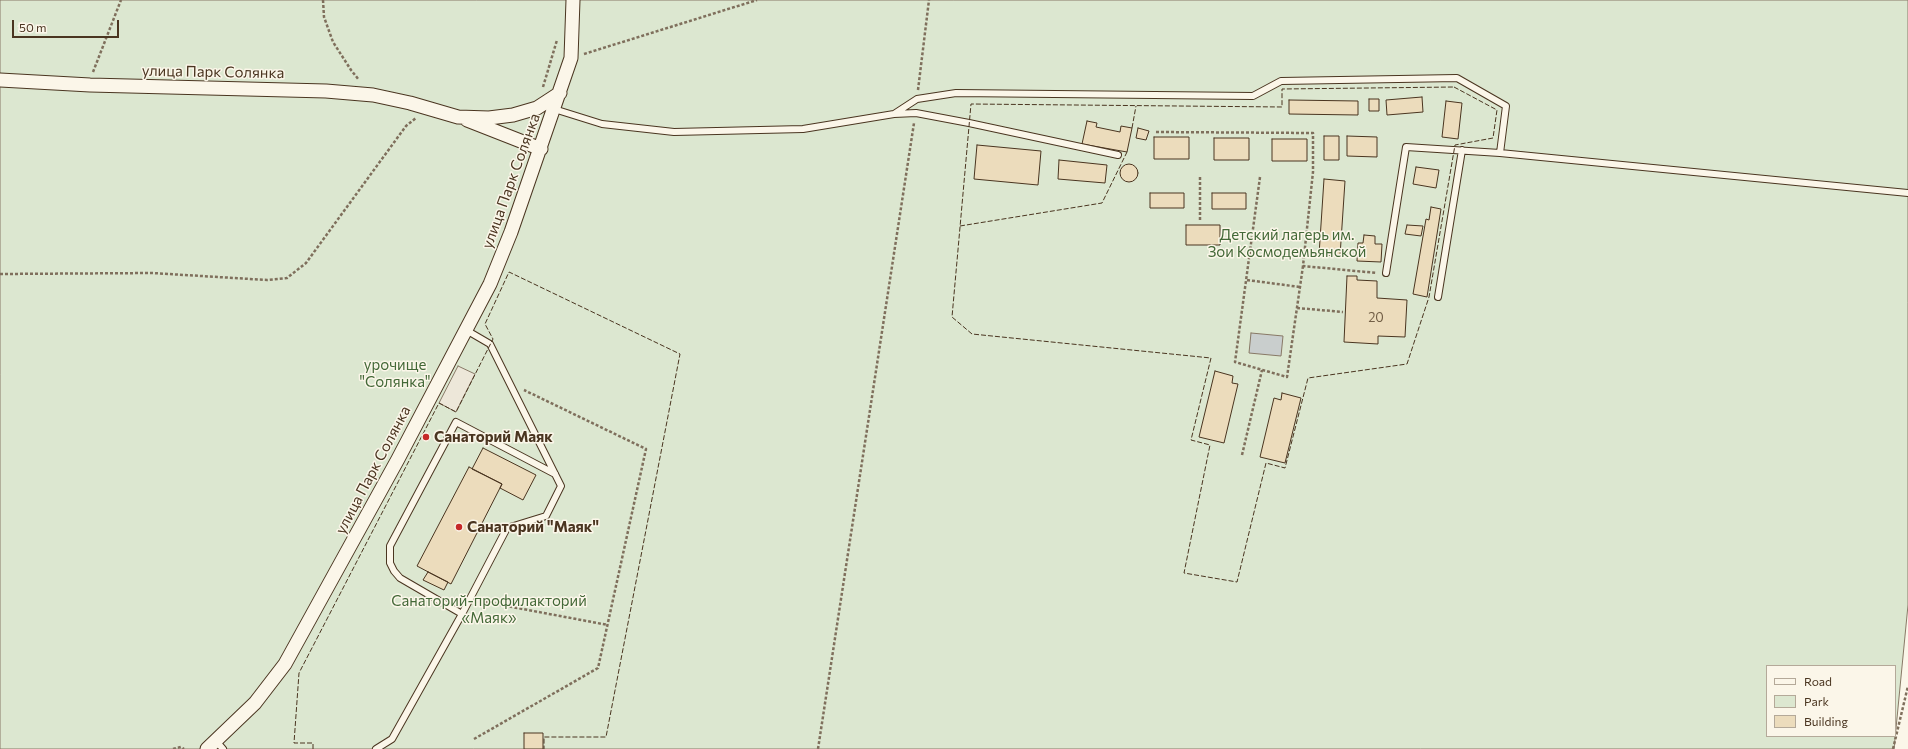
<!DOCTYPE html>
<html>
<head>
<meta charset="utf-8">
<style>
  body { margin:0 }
  #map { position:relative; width:1908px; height:749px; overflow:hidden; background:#fbf6e9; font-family:Commissioner,sans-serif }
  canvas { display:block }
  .legend { position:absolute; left:1766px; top:665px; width:130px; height:72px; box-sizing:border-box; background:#fbf6e9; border:1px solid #b4a999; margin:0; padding:5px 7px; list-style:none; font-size:12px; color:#4a3520 }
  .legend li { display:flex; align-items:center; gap:8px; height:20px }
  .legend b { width:20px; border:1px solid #b4a999 }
  .scale { position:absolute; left:12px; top:20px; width:107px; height:18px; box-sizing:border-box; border:2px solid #4a3520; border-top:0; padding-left:5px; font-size:12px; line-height:14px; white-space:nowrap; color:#4a3520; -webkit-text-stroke:3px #fbf6e9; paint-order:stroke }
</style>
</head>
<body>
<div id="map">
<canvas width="1908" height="749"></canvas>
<ul class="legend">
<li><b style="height:5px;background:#fbf6e9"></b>Road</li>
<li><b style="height:11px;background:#dce7d0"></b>Park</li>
<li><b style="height:11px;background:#ecdcbc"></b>Building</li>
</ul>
<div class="scale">50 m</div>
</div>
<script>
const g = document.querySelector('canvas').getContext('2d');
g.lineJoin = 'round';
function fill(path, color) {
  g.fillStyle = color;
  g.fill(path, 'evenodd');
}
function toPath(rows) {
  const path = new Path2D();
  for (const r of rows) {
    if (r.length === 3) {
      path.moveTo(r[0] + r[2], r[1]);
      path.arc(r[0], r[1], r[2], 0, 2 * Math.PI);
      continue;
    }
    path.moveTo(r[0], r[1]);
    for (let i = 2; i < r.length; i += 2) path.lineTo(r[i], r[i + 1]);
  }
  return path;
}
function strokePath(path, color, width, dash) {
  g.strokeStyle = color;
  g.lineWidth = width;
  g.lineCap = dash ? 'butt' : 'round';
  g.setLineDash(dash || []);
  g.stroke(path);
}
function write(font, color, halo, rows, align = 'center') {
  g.font = font + ' Commissioner,sans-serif';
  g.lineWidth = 3;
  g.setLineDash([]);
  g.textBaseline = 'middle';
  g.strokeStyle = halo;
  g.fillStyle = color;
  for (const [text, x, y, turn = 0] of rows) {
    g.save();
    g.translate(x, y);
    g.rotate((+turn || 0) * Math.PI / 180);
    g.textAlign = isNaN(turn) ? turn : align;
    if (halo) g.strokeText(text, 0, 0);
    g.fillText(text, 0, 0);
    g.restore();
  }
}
const green = toPath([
  [0,0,1908,0,1908,605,1894,749,0,749,0,0],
  [1767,666,1895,666,1895,736,1767,736,1767,666]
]);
const parking = toPath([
  [458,366,475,374,456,412,439,403,458,366]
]);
const water = toPath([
  [1251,333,1283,336,1281,356,1249,353,1251,333]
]);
const building = toPath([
  [1422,97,1423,112,1387,115,1386,100,1422,97],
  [1369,99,1379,99,1379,111,1369,111,1369,99],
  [1289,100,1358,101,1358,115,1289,114,1289,100],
  [1446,101,1462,103,1458,139,1442,137,1446,101],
  [1087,121,1097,123,1096,127,1120,132,1121,126,1132,128,1127,152,1082,144,1087,121],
  [1138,128,1149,131,1146,140,1136,138,1138,128],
  [1324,136,1339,136,1339,160,1324,160,1324,136],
  [1347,136,1377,137,1377,157,1347,156,1347,136],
  [1154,137,1189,137,1189,159,1154,159,1154,137],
  [1214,138,1249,138,1249,160,1214,160,1214,138],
  [1272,139,1307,139,1307,161,1272,161,1272,139],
  [977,145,1041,151,1038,185,974,179,977,145],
  [1059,160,1107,165,1105,183,1058,179,1059,160],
  [1129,173,9],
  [1416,167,1439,170,1436,188,1413,184,1416,167],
  [1324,179,1345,181,1340,256,1319,255,1324,179],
  [1150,193,1184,193,1184,208,1150,208,1150,193],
  [1212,193,1246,193,1246,209,1212,209,1212,193],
  [1431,207,1441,209,1427,297,1413,294,1426,219,1429,220,1431,207],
  [1186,225,1220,225,1220,245,1186,245,1186,225],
  [1407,225,1423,226,1421,236,1405,234,1407,225],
  [1364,235,1375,236,1375,244,1382,244,1381,262,1357,261,1358,243,1363,243,1364,235],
  [1347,276,1357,276,1357,280,1377,281,1377,298,1407,300,1405,337,1378,336,1378,344,1344,342,1347,276],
  [1215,371,1233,376,1232,383,1238,384,1224,443,1199,437,1215,371],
  [1282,393,1301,398,1285,463,1260,457,1274,398,1281,400,1282,393],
  [483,448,536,475,523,500,500,488,502,484,472,469,483,448],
  [469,467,502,484,451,584,417,566,469,467],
  [428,572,448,582,444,590,423,580,428,572],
  [524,733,543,733,543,749,524,749,524,733]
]);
const path = toPath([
  [323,0,324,17,333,42,351,70,359,80],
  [584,54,757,0],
  [93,72,121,0],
  [543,87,557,40],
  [918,90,929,0],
  [1156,132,1313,133,1313,172,1303,266,1377,273],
  [1260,177,1235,362,1287,377,1303,266],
  [1200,220,1200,176],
  [0,274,152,273,267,280,287,278,306,263,406,126,416,118],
  [1247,280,1300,287],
  [1297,308,1343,312],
  [1242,455,1262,370],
  [480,601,608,625],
  [474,739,598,668,646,449,524,390],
  [173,749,181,747,184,749],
  [818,749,914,123],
  [1893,749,1908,686]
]);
const lane = toPath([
  [554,109,602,124,674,132,803,129,894,114,917,99,956,93,1253,96,1281,81,1457,78,1506,106,1500,153],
  [894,114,916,113,969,123,1118,155],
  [1386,273,1406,147,1500,153,1908,193],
  [1438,297,1462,150],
  [466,330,490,344,561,486,546,516,507,528,462,614,400,578,394,571,390,563,390,546,456,422,555,474],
  [216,741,223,749],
  [376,749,392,739,462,614]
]);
const street = toPath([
  [0,80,90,85,326,91,373,95,410,103,458,117,489,118,513,115,537,108,560,93],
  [467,120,541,149],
  [207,749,255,703,285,664,398,459,490,284,511,232,571,58,573,0]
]);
const fence = toPath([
  [1454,87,1497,110,1493,138,1455,145,1429,297,1407,364,1308,378,1285,468,1266,463,1237,582,1184,573,1210,445,1191,440,1211,358,972,334,952,317,971,104,1282,107,1282,89,1454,87],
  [1132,128,1136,106],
  [960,226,1102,203,1127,152],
  [313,749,313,743,294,743,299,673,439,403,456,412,493,339,485,324,509,272,680,354,606,737,544,737,544,749]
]);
const markers = [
  [426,437,4,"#c62828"],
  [459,527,4,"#c62828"]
];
const numberNames = [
  ["20",1376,318]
];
const streetNames = [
  ["улица Парк Солянка",213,72,1],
  ["улица Парк Солянка",511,181,-70],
  ["улица Парк Солянка",373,470,-62]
];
const parkNames = [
  ["Детский лагерь им.",1287,235],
  ["Зои Космодемьянской",1287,252],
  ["урочище",395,365],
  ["\"Солянка\"",395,382],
  ["Санаторий-профилакторий",489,601],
  ["«Маяк»",489,618]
];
const poiNames = [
  ["Санаторий Маяк",434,437],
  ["Санаторий \"Маяк\"",467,527]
];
fill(green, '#dce7d0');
strokePath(green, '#887966', 1);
fill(parking, '#ede7d9');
strokePath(parking, '#887966', 1);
fill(water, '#c9cecd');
strokePath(water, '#887966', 1);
fill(building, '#ecdcbc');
strokePath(building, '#4a3520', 1);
strokePath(lane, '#4a3520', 8);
strokePath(street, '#4a3520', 15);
strokePath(path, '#7f6f5c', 2.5, [3, 2]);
strokePath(lane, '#fbf6e9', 6);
strokePath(street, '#fbf6e9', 13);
strokePath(fence, '#4a3520', 1, [5, 2]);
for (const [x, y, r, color] of markers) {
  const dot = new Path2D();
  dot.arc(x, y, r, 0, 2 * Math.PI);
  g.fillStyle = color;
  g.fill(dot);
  strokePath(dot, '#fbf6e9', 1.5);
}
write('13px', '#725f47', null, numberNames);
write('15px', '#4a3520', '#fbf6e9', streetNames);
write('15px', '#436837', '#fbf6e9', parkNames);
write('bold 15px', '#4a3520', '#fbf6e9', poiNames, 'left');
</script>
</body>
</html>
